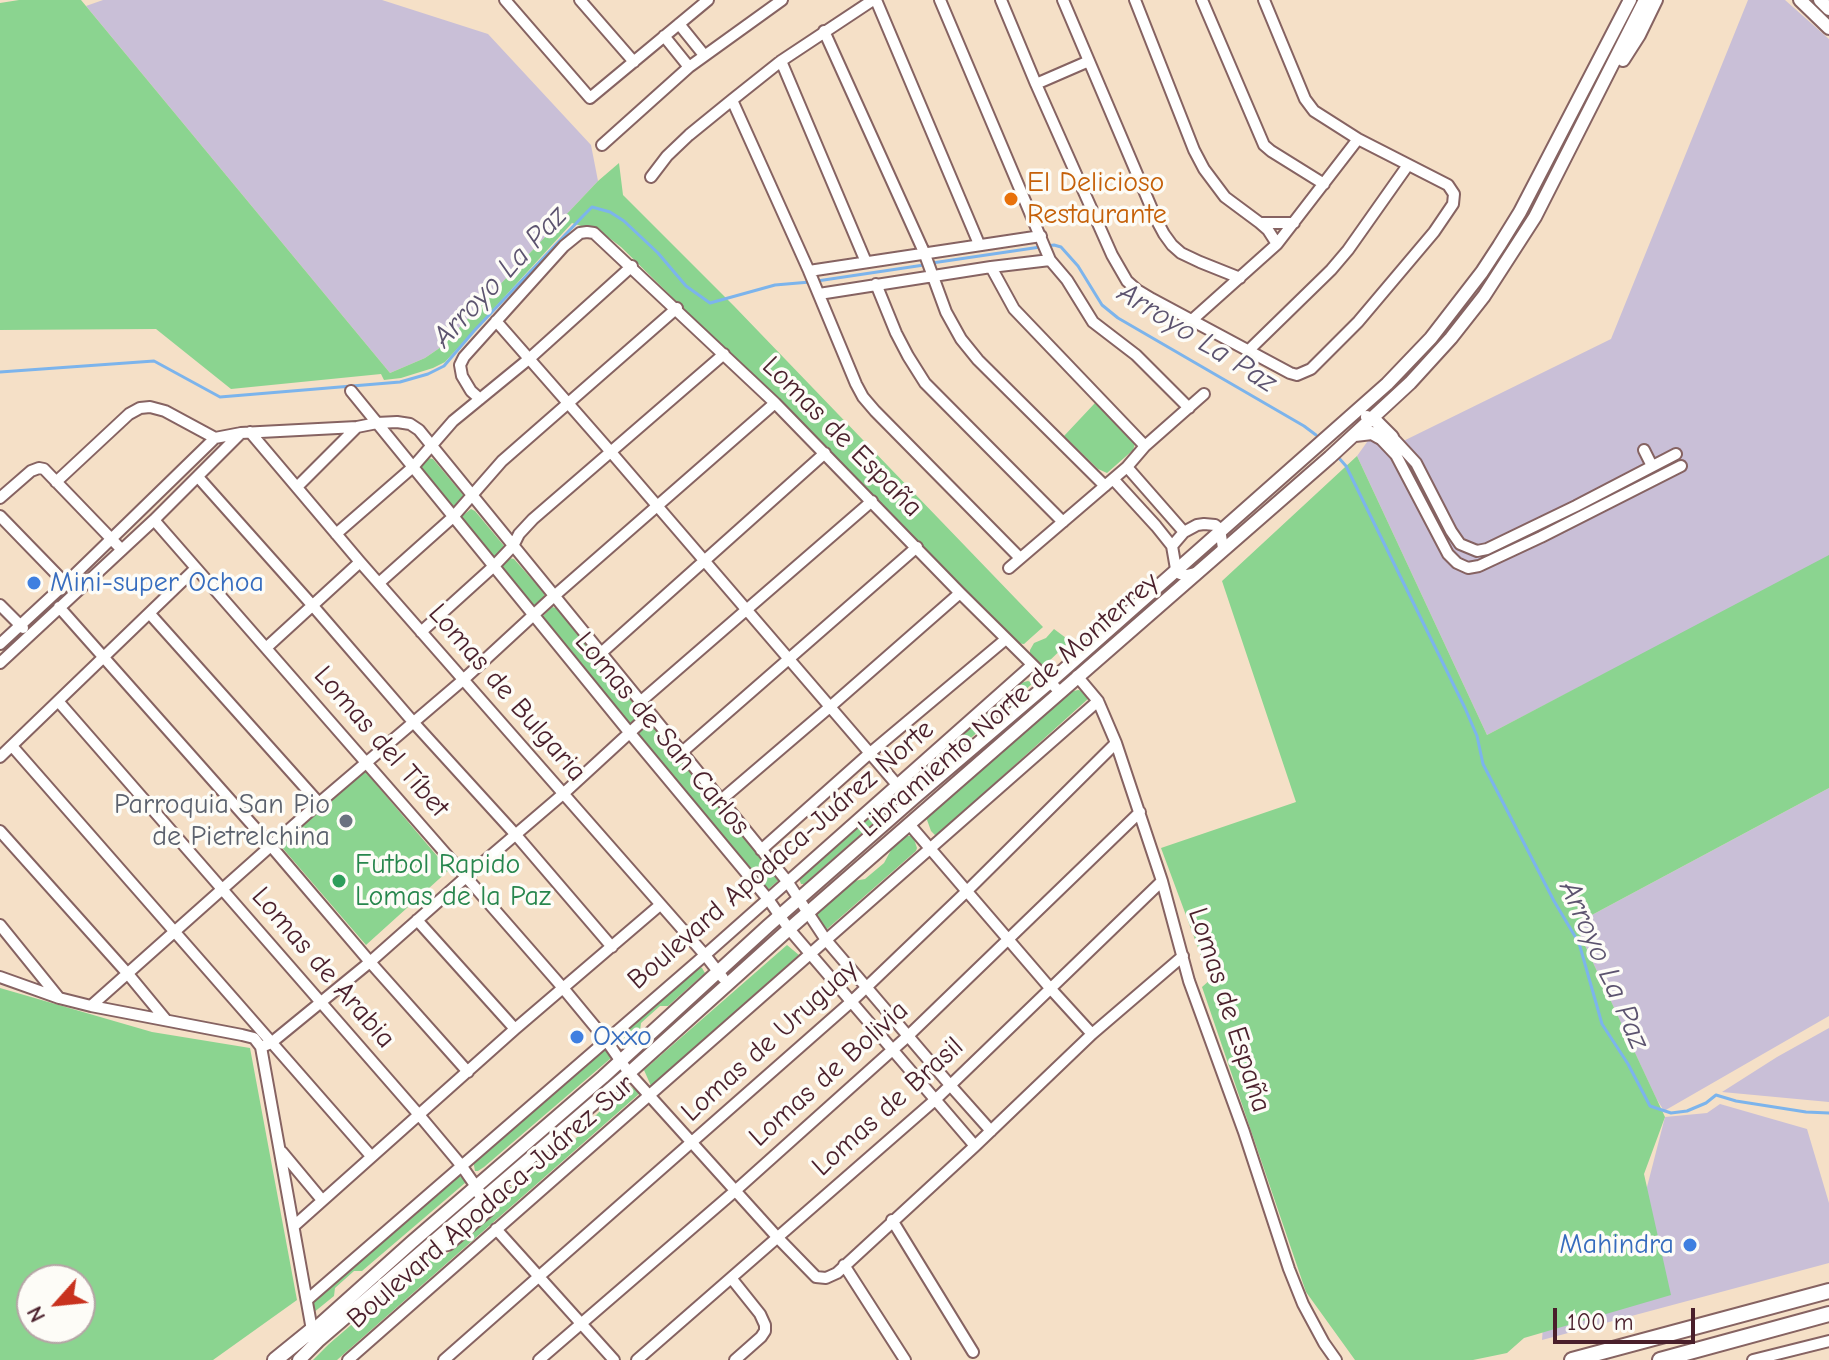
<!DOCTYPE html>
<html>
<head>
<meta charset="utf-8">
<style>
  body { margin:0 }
  #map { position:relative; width:1829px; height:1360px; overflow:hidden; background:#f5e0c7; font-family:"Comic Neue",sans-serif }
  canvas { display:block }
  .north { position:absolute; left:16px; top:1264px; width:80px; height:80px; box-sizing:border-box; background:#fdfcf7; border:2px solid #b5a4a5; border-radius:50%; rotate:243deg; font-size:22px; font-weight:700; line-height:32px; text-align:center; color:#4a1f2b }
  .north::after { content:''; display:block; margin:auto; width:28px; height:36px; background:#c8321e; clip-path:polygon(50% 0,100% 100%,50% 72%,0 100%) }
  .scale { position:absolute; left:1553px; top:1308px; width:142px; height:36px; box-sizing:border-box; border:4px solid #4a1f2b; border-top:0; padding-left:10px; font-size:24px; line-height:28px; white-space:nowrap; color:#4a1f2b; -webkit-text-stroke:6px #fdfcf7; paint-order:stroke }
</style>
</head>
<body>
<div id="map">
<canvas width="1829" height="1360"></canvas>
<div class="north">N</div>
<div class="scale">100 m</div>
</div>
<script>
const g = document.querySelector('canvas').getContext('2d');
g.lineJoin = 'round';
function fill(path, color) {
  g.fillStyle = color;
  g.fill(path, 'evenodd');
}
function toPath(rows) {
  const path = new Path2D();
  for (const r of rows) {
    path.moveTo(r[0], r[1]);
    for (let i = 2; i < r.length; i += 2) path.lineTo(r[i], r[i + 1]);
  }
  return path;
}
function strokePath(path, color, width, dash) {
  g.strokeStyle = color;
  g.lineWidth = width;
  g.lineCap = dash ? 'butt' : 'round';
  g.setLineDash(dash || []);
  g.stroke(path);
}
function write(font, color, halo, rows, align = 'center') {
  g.font = font + ' "Comic Neue",sans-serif';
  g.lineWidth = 7;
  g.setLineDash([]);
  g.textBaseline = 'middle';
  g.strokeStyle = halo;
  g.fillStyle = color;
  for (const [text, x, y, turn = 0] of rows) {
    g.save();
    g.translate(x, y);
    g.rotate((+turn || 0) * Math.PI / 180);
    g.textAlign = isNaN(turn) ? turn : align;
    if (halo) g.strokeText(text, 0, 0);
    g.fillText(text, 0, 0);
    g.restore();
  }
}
const industrial = toPath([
  [103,0,382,0,488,34,591,145,598,181,441,347,425,358,390,373,86,6],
  [1748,0,1785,0,1829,39,1829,557,1487,735,1357,456,1375,431,1383,451,1611,339],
  [1829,788,1829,1016,1664,1111,1656,1098,1575,924],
  [1829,1028,1829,1102,1722,1092,1777,1057],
  [1720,1104,1807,1129,1829,1203,1829,1263,1542,1340,1546,1284,1647,1187,1665,1117,1707,1113]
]);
const green = toPath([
  [19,0,81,0,390,373,425,358,441,347,598,181,619,163,623,195,734,306,1043,627,1024,644,1016,643,831,453,621,247,595,227,581,226,572,223,445,362,433,368,401,378,384,380,381,374,231,389,156,329,0,330,0,3],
  [1095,403,1135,444,1133,450,1107,473,1098,469,1064,436],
  [1357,456,1487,735,1829,555,1829,788,1575,924,1665,1117,1644,1174,1671,1295,1524,1338,1507,1353,1473,1360,1355,1360,1306,1292,1202,987,1210,980,1161,848,1296,802,1222,581],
  [428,458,433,459,464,496,464,502,455,509,452,509,421,472,421,465],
  [471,509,475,511,505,547,505,550,496,558,491,557,462,522,462,516],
  [509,558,514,559,544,593,545,599,536,607,533,608,501,569,501,566],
  [552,607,556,608,642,714,629,725,543,620,543,616],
  [1054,629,1070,641,1046,664,1039,664,1033,660,1030,656,1030,650,1034,643,1046,638],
  [1028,681,1033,683,955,752,941,757,921,776,918,784,804,884,801,884,798,876,1020,683],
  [1078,690,1083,691,1089,698,936,836,931,831,926,817,1070,692],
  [650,723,779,880,765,892,636,734],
  [364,770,449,870,366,945,279,844],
  [906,836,911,836,914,839,917,848,916,851,826,930,816,914,854,881,865,879,884,863,891,850],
  [787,945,799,955,651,1086,644,1070],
  [698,966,702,968,705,973,668,1006,660,1006,641,1023,640,1031,624,1045,621,1044,618,1037,692,968],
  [0,988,152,1032,250,1048,297,1300,213,1360,0,1360],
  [32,1280,80,1280,80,1328,32,1328],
  [603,1048,609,1053,611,1058,484,1167,478,1171,475,1171,473,1160],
  [630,1086,640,1093,337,1360,313,1360,329,1344,430,1257,447,1254,497,1210,499,1206,498,1198,548,1155,570,1143,591,1126,595,1116,624,1088],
  [456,1176,464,1178,465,1183,362,1271,354,1271,335,1288,334,1296,313,1313,313,1298]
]);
const stream = toPath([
  [584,215,592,207,610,212,624,221,658,253,686,286,710,303,775,285,810,282],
  [932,263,1054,245,1061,247,1078,266,1102,305,1118,318,1304,426,1316,435],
  [817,281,924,265],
  [0,372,154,361,220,397,400,382,428,374,444,366,474,331,584,215],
  [1338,457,1346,466,1465,708,1477,736,1483,764,1554,901,1579,943,1602,1024,1628,1064,1650,1106,1671,1113,1687,1111,1706,1103,1716,1095,1736,1101,1806,1112,1829,1113]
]);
const minor = toPath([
  [505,0,590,98,708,0],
  [580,0,634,62],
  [876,0,979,244],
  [940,0,1050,260,1067,280,1093,322,1136,355,1189,408],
  [1001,0,1036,84,1112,255,1127,281,1137,290,1152,299,1290,373,1297,375,1311,369,1358,322,1434,232,1453,204,1454,194,1448,185,1358,139,1314,111,1305,99,1264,0],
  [1063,0,1157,221,1164,234,1172,245,1181,253,1200,262,1240,278],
  [1135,0,1194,150,1204,169,1225,197,1260,223,1268,230,1277,244],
  [1202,0,1264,145,1271,151,1324,184],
  [679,24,704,55],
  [824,31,924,252,946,312,961,339,978,360,1105,486],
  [664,36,689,67],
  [781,61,866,262],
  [1036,84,1089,61],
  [732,100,809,271,856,384,863,397,875,411,1020,558],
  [602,145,689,67,782,0],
  [651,177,667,156,689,135,732,100,781,61,873,0],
  [1260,223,1294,223],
  [991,267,1014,309,1145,446],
  [809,271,1041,236],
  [876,284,896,333,908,356,925,383,1063,522],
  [819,294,991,267,1050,260],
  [1192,320,1277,244,1358,139],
  [496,321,610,451,911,801],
  [1249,350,1331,270,1348,250,1408,165],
  [351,391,629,732,768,899,789,929,975,1146],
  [480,399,471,391,462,376,460,365,464,357,564,246,580,233,587,232,594,233,775,403,960,593,1060,692],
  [250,432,360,562,705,955,723,978],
  [1379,437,1396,455,1448,554,1457,563,1468,568,1479,566,1541,537,1681,466],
  [1392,437,1416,463,1451,531,1460,544,1477,551,1487,549,1576,506,1676,454],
  [1644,450,1652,466],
  [1127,467,1184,532],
  [198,477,313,606,414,723,516,835,612,947],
  [1113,479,1156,526,1172,546],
  [56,482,129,414,140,408,150,407,165,411,215,438],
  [297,487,357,427],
  [0,498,31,471,39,468,44,469,122,550],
  [0,516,68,586],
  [154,520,563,988,606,1040,629,1073,778,1238,816,1277,826,1278,837,1273,975,1146,1092,1034,1183,956],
  [336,534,413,467,453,421,530,358,632,266],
  [1009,568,1127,467,1145,446,1204,394],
  [1195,573,1187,575,1180,574,1176,569,1172,546,1184,532,1197,525,1204,524,1215,525,1220,529,1223,548],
  [379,583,453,517,502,461,677,308],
  [0,605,23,628],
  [59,607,271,846,370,962,468,1072],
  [150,614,319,803],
  [421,632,494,566,513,546,519,534,533,519,724,354],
  [0,644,66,583,215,438,241,433,357,427,377,423,397,422,410,424,419,430,721,800,787,881,826,940,950,1085,991,1131],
  [266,648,360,562],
  [600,654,825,453],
  [0,663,154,520,241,433],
  [1077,676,1098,701,1116,743,1162,881,1189,981,1244,1132,1289,1269,1303,1304,1324,1343,1336,1360],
  [58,701,420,1116,461,1165,479,1191],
  [640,702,872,501],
  [12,746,371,1156],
  [681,753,917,547],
  [0,757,195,569],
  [721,800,831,706,960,593],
  [909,824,1050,988,1092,1034],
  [0,831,128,974,166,1020],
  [761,850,870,753,1006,639],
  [417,920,515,1029],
  [0,925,59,998],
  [0,977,59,998,91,1006,242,1035,254,1038,261,1047,271,1043,370,962,466,877,563,794,650,714],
  [91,1006,319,803,463,680,553,597,775,403],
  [261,1047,312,1330,315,1335],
  [282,1152,322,1200],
  [892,1220,973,1352],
  [294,1226,515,1029,660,905],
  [496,1229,614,1360],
  [844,1265,905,1360],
  [732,1279,760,1314,765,1325,765,1331,761,1337,735,1360],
  [307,1300,705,955,1032,665],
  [348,1360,1098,701],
  [444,1360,851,1002,967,891,1116,743],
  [539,1360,735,1191,908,1036,1140,812],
  [637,1360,935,1100,1162,881],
  [1753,1360,1829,1341]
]);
const major = toPath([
  [1800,0,1829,28],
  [1820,0,1829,9],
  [1623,60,1639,35,1656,0],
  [1367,417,1377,422,1392,437],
  [1355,435,1372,433,1379,437],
  [427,1248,448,1244,488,1210,489,1205,480,1194],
  [307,1336,412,1242,603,1077,768,926,915,797,1050,682,1387,384,1431,338,1482,272,1499,246,1520,212,1630,0],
  [299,1360,318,1341,629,1073,789,929,1330,457,1410,383,1451,338,1484,296,1535,217,1645,0]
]);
const highway = toPath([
  [275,1360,312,1330],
  [1572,1360,1829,1291],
  [1660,1360,1829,1314]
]);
const markers = [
  [1011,199,8,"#e8710a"],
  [34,583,8,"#3f7fe0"],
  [346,821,8,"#6b7280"],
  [339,881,8,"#2e9e5b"],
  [577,1037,8,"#3f7fe0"],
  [1690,1245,8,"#3f7fe0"]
];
const foodNames = [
  ["El Delicioso",1027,183],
  ["Restaurante",1027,215]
];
const streetNames = [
  ["Lomas de España",842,437,45],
  ["Lomas de Bulgaria",507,693,49],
  ["Libramiento Norte de Monterrey",1009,705,-41],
  ["Lomas de San Carlos",662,734,50],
  ["Lomas del Tíbet",381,742,49],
  ["Boulevard Apodaca-Juárez Norte",781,855,-41],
  ["Lomas de Arabia",323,968,49],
  ["Lomas de España",1229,1010,72],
  ["Lomas de Uruguay",770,1041,-42],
  ["Lomas de Bolivia",829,1074,-42],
  ["Lomas de Brasil",888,1107,-42],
  ["Boulevard Apodaca-Juárez Sur",491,1202,-41]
];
const shopNames = [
  ["Mini-super Ochoa",50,583],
  ["Oxxo",593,1037],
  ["Mahindra",1674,1245,"right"]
];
const worshipNames = [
  ["Parroquia San Pio",330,805],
  ["de Pietrelchina",330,837]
];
const leisureNames = [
  ["Futbol Rapido",355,865],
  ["Lomas de la Paz",355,897]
];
const waterNames = [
  ["Arroyo La Paz",500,277,-47],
  ["Arroyo La Paz",1197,338,32],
  ["Arroyo La Paz",1604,965,66]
];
fill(industrial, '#c9bfd7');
fill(green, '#8bd490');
strokePath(stream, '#7cb4ec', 3);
strokePath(minor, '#866362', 14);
strokePath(major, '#866362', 16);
strokePath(highway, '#866362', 18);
strokePath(minor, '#fff', 10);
strokePath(major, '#fff', 12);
strokePath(highway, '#fff', 14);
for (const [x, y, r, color] of markers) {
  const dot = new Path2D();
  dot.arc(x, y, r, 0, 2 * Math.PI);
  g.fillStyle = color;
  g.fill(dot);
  strokePath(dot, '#fdfcf7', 3);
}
write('28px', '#c56008', '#fdfcf7', foodNames, 'left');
write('28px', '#4a1f2b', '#fdfcf7', streetNames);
write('28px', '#366cbe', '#fdfcf7', shopNames, 'left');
write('28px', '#5b616d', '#fdfcf7', worshipNames, 'right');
write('28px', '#27864d', '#fdfcf7', leisureNames, 'left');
write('italic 30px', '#5c536f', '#fdfcf7', waterNames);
</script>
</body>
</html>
